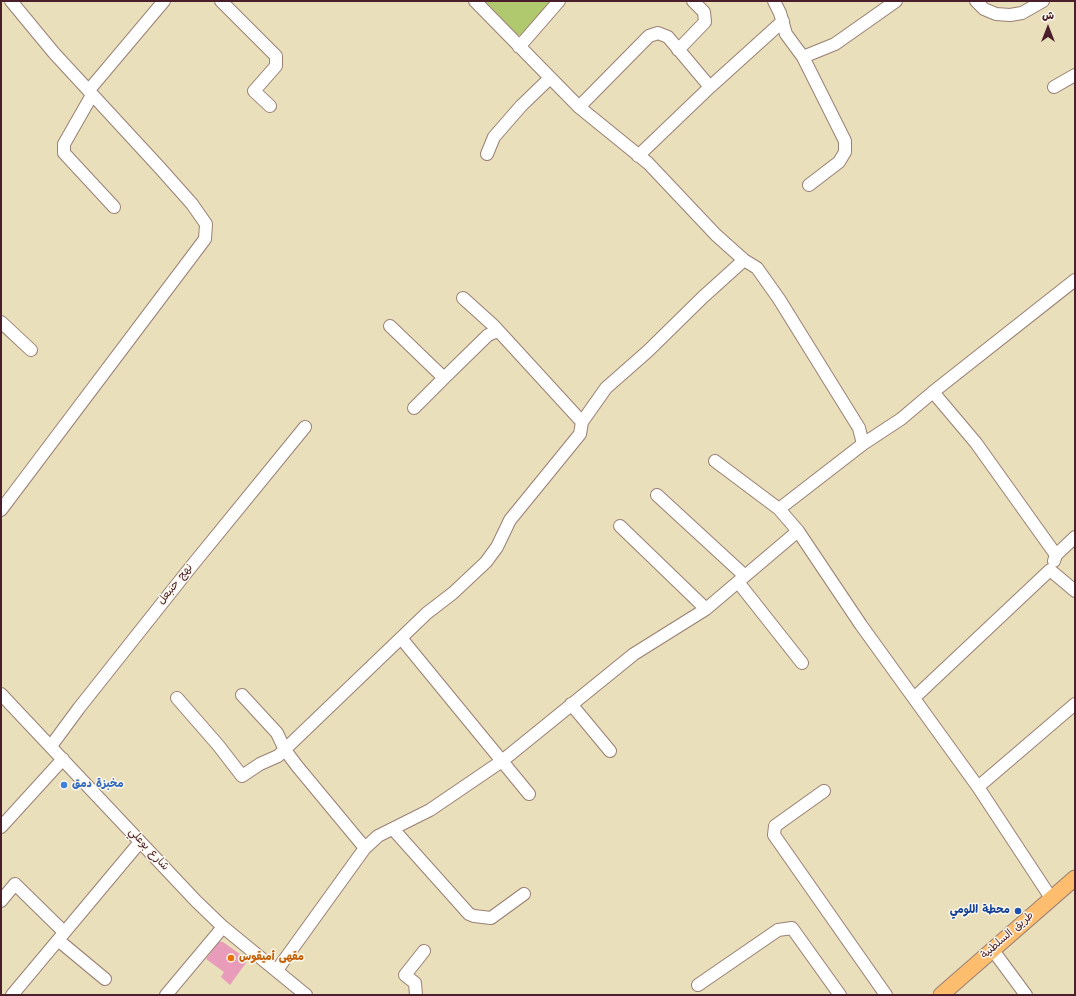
<!DOCTYPE html>
<html>
<head>
<meta charset="utf-8">
<style>
  body { margin:0 }
  #map { position:relative; width:1076px; height:996px; overflow:hidden; background:#e9dfbb; font-family:Kalam,"Playpen Sans Arabic",sans-serif }
  canvas { display:block }
  .frame { position:absolute; inset:0; border:2px solid #4a1f2b; pointer-events:none }
  .north { position:absolute; left:1028px; top:8px; width:40px; height:40px; -webkit-text-stroke:3px #fbf7ec; paint-order:stroke; rotate:0deg; font-size:11px; font-weight:700; line-height:16px; text-align:center; color:#4a1f2b }
  .north::after { content:''; display:block; margin:auto; width:14px; height:18px; background:#4a1f2b; clip-path:polygon(50% 0,100% 100%,50% 72%,0 100%) }
</style>
</head>
<body>
<div id="map">
<canvas width="1076" height="996"></canvas>
<div class="frame"></div>
<div class="north">ش</div>
</div>
<script>
const g = document.querySelector('canvas').getContext('2d');
g.lineJoin = 'round';
function fill(path, color) {
  g.fillStyle = color;
  g.fill(path, 'evenodd');
}
function toPath(rows) {
  const path = new Path2D();
  for (const r of rows) {
    path.moveTo(r[0], r[1]);
    for (let i = 2; i < r.length; i += 2) path.lineTo(r[i], r[i + 1]);
  }
  return path;
}
function strokePath(path, color, width, dash) {
  g.strokeStyle = color;
  g.lineWidth = width;
  g.lineCap = dash ? 'butt' : 'round';
  g.setLineDash(dash || []);
  g.stroke(path);
}
function write(font, color, halo, rows, align = 'center') {
  g.font = font + ' Kalam,"Playpen Sans Arabic",sans-serif';
  g.lineWidth = 3;
  g.setLineDash([]);
  g.textBaseline = 'middle';
  g.strokeStyle = halo;
  g.fillStyle = color;
  for (const [text, x, y, turn = 0] of rows) {
    g.save();
    g.translate(x, y);
    g.rotate((+turn || 0) * Math.PI / 180);
    g.textAlign = isNaN(turn) ? turn : align;
    if (halo) g.strokeText(text, 0, 0);
    g.fillText(text, 0, 0);
    g.restore();
  }
}
const green = toPath([
  [485,1,554,1,525,35,517,35]
]);
const building = toPath([
  [219,942,223,942,248,960,230,985,221,977,224,972,206,959]
]);
const minor = toPath([
  [221,1,276,56,276,66,254,91,270,106],
  [475,1,579,107,648,163,716,235,744,260,757,268,779,299,859,428,863,444,779,509],
  [774,1,780,13,786,34,803,57,835,44,896,1],
  [976,1,984,9,996,14,1010,15,1022,13,1043,1],
  [519,47,559,1],
  [678,50,705,22,704,12,693,1],
  [803,57,845,141,845,152,839,162,809,185],
  [1054,87,1075,75],
  [89,90,164,1],
  [92,95,64,144,64,153,114,207],
  [579,107,649,36,658,33,668,37,710,87],
  [487,154,494,137,521,106,550,78],
  [638,156,710,87,783,21],
  [463,298,494,326,582,422],
  [1,322,31,350],
  [390,326,444,378,488,335,498,331],
  [933,392,1075,280],
  [414,408,444,378],
  [863,444,901,419,933,392,976,443,1056,555],
  [715,461,779,509,798,531],
  [657,495,745,576],
  [1,510,205,239,206,224,192,204,160,168,54,53,11,1],
  [620,526,706,609],
  [1054,561,1056,555,1075,537],
  [738,582,802,663],
  [401,638,529,794],
  [1,694,196,901,223,927,306,995],
  [242,695,277,733,285,750,297,766,365,848],
  [177,698,218,745,242,776,260,764,278,756,427,613,453,593,486,562,497,547,510,520,580,434,582,422,606,388,648,351,703,297,744,260],
  [914,698,1050,570,1075,591],
  [571,704,610,751],
  [51,746,79,708,190,568,305,427],
  [978,787,1075,704],
  [824,791,775,826,774,835,886,995],
  [1,827,63,759],
  [393,829,469,914,474,916,491,918,524,894],
  [1,901,15,884,64,932],
  [58,940,105,979],
  [992,949,1026,995],
  [277,970,365,848,378,836,430,810,502,761,634,654,706,609,798,531,861,625,978,787,1051,898],
  [698,985,778,930,792,928,840,995],
  [12,995,140,842],
  [166,995,223,927],
  [416,995,415,983,405,975,424,951]
]);
const major = toPath([
  [941,995,1075,878]
]);
const markers = [
  [64,785,4,"#3f7fe0"],
  [1018,911,4,"#1a4fb4"],
  [231,958,4,"#e8710a"]
];
const streetNames = [
  ["نهج حنبعل",176,585,-51],
  ["شارع بوعلي",148,850,47],
  ["طريق السلطنية",1008,936,-41]
];
const shopNames = [
  ["مخبزة دمق",72,785]
];
const transitNames = [
  ["محطة اللومي",1010,911]
];
const foodNames = [
  ["مقهى أميقوس",239,958]
];
fill(green, '#b0c86e');
fill(building, '#e99cba');
strokePath(minor, '#9a7f73', 14);
strokePath(major, '#9a7f73', 17);
strokePath(minor, '#fff', 12);
strokePath(major, '#fcbd6f', 15);
for (const [x, y, r, color] of markers) {
  const dot = new Path2D();
  dot.arc(x, y, r, 0, 2 * Math.PI);
  g.fillStyle = color;
  g.fill(dot);
  strokePath(dot, '#fbf7ec', 1.5);
}
write('11px', '#4a1f2b', '#fbf7ec', streetNames);
write('bold 11px', '#366cbe', '#fbf7ec', shopNames, 'left');
write('bold 11px', '#164399', '#fbf7ec', transitNames, 'right');
write('bold 11px', '#c56008', '#fbf7ec', foodNames, 'left');
</script>
</body>
</html>
